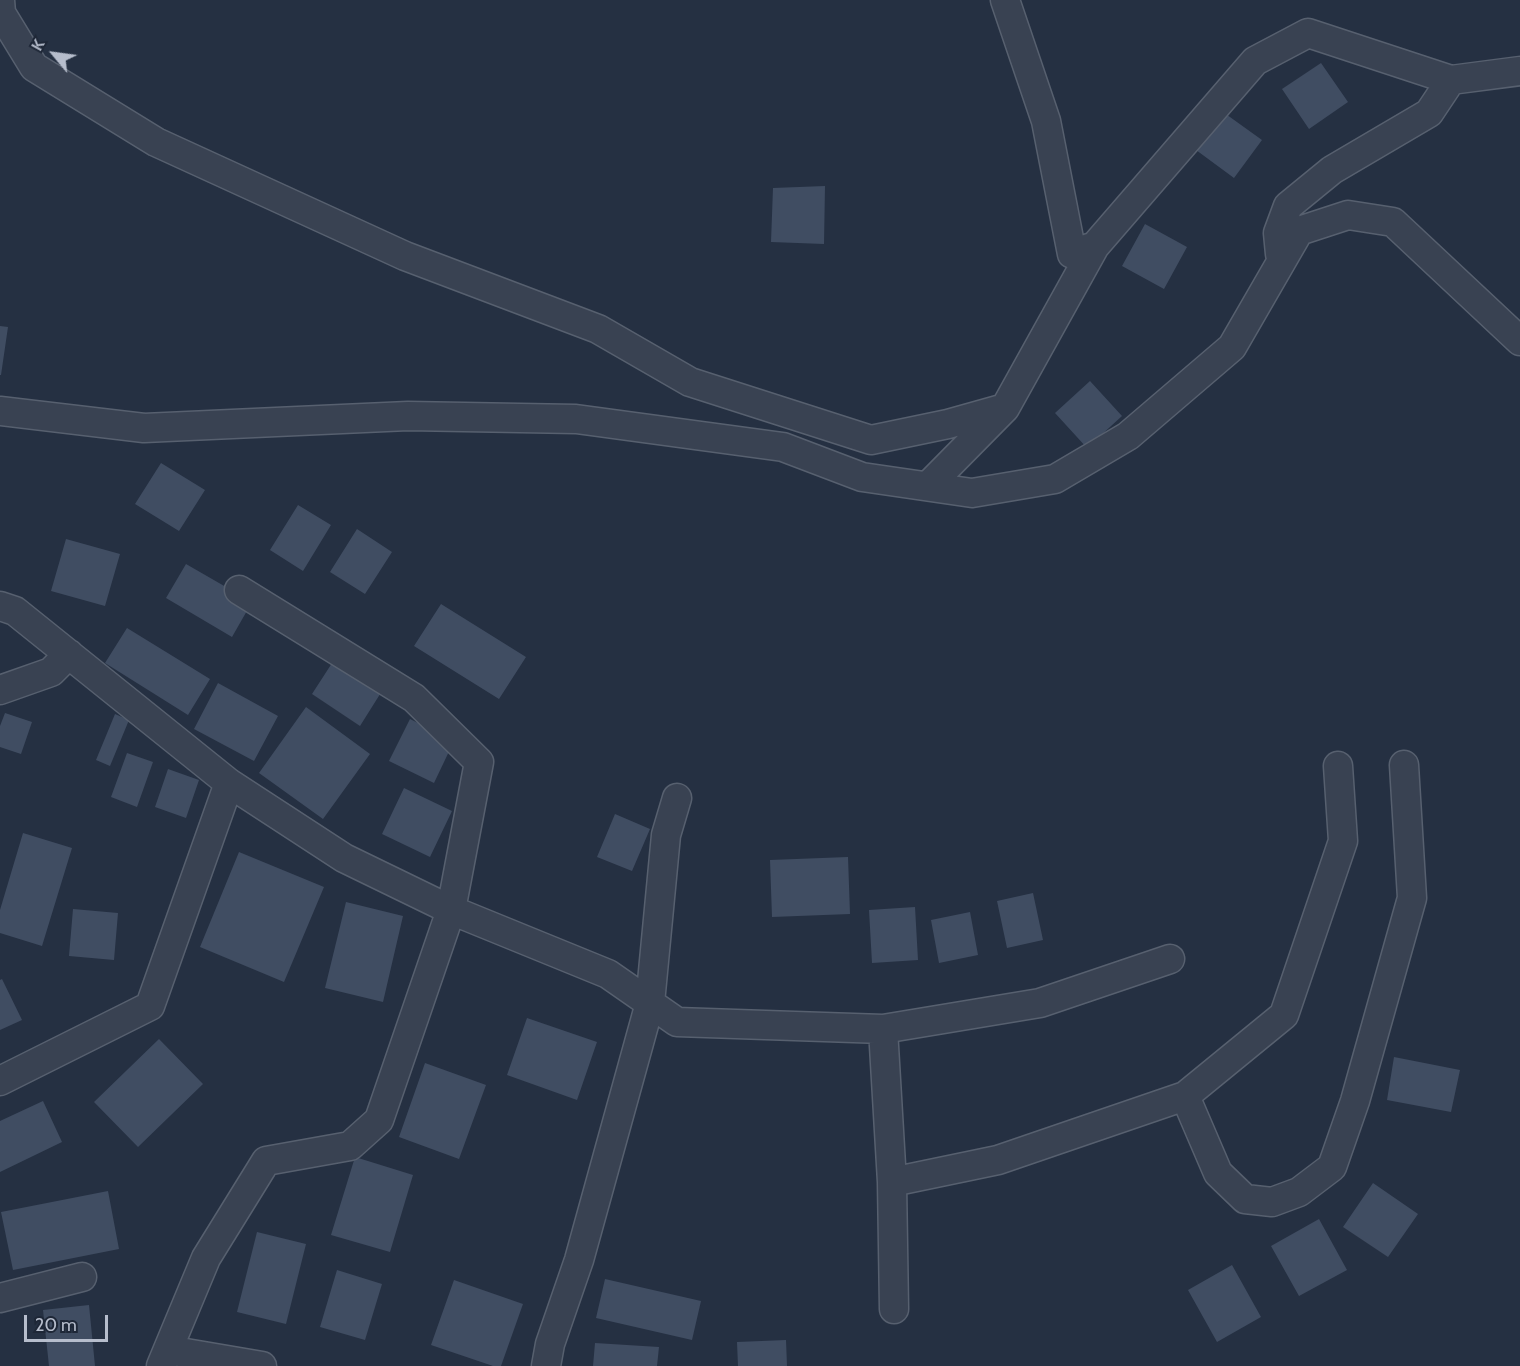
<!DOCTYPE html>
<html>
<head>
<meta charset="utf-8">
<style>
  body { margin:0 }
  #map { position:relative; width:1520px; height:1366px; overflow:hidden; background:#253042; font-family:Cabin,sans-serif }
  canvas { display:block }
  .north { position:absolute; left:24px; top:24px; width:60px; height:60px; -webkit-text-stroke:4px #1e2737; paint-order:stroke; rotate:299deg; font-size:16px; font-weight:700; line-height:24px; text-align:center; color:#b6bdcc }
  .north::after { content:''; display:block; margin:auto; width:21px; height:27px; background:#b6bdcc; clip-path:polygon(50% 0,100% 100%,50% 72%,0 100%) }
  .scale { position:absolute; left:24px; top:1315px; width:84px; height:27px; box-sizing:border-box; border:3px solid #b6bdcc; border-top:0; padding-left:8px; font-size:18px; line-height:21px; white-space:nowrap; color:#b6bdcc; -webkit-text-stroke:4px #1e2737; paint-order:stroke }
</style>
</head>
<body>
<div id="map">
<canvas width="1520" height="1366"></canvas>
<div class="north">K</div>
<div class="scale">20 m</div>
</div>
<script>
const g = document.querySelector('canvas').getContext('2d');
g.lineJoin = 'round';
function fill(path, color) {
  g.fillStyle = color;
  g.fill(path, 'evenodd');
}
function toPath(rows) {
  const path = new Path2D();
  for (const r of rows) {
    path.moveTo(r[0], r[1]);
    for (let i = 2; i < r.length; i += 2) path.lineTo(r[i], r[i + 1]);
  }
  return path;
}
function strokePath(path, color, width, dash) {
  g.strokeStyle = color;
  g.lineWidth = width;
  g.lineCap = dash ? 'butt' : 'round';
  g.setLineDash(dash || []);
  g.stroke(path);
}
const building = toPath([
  [1321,63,1348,102,1309,129,1282,89],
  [1223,112,1262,140,1234,178,1196,150],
  [825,186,824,244,771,242,773,188],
  [1145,224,1187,247,1164,289,1122,266],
  [0,326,8,327,1,375,0,375],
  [1090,381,1122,416,1087,448,1055,413],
  [161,463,205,490,179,531,135,504],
  [298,505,331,525,303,571,270,550],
  [357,529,392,552,365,594,330,572],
  [66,539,120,554,105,606,51,591],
  [186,564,252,602,232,637,166,598],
  [441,604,526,657,499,699,414,646],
  [127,628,210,679,188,715,105,663],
  [334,660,382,691,360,726,312,694],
  [218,683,278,716,254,761,194,729],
  [306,707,370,754,323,819,259,773],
  [5,713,32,722,21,754,0,747,0,726],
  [115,714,129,720,110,766,96,760],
  [410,719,454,741,434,783,389,761],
  [127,753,153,762,137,807,111,797],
  [168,769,199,780,186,818,155,807],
  [404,788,452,811,430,857,382,834],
  [615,814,650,829,632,871,597,857],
  [23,833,72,848,42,946,0,933,0,910],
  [239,852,324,887,284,982,200,947],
  [848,857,850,914,772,917,770,860],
  [1033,893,1043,940,1007,948,997,901],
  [346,902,403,916,383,1002,325,988],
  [915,907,918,960,872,963,869,910],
  [73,909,118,913,114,960,69,956],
  [970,912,978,955,939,963,931,920],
  [2,979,22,1020,0,1030,0,980],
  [527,1018,597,1042,577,1100,507,1075],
  [159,1039,203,1084,138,1147,94,1102],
  [1394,1057,1460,1070,1451,1112,1387,1100],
  [425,1063,486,1085,459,1159,399,1137],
  [43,1101,62,1142,0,1172,0,1121],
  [355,1157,413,1175,390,1252,331,1235],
  [1373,1183,1418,1214,1388,1257,1343,1227],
  [108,1191,119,1249,13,1270,1,1212],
  [1319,1219,1347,1270,1299,1296,1271,1246],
  [257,1232,306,1244,286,1324,237,1312],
  [1232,1265,1261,1317,1217,1342,1188,1290],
  [337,1270,382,1284,365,1340,320,1327],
  [605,1279,701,1301,692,1340,596,1318],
  [454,1280,523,1304,501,1366,493,1366,431,1345],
  [89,1305,95,1366,49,1366,43,1310],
  [786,1340,787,1366,738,1366,737,1342],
  [595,1343,659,1347,657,1366,593,1366]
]);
const minor = toPath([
  [0,0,1,13,34,67,156,142,405,256,598,329,690,382,871,440,948,424,1005,408],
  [1005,0,1046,121,1072,254,1095,246],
  [1280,254,1278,233,1288,206,1332,170,1429,113,1451,80],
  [0,411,144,428,408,416,576,419,783,447,862,477,972,493,1055,479,1128,436,1232,347,1299,231,1348,215,1393,222,1520,341],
  [928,486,1005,408,1095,246,1255,61,1308,33,1451,80,1520,71],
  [0,606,15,611,229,783,344,858,451,910,608,974,677,1022,883,1029,1040,1003,1170,959],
  [0,690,51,672,69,654],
  [883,1029,892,1182,894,1309],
  [0,1081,150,1006,229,783],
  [1185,1096,1218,1173,1245,1199,1272,1202,1299,1192,1332,1167,1355,1101,1412,898,1404,765],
  [892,1182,998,1160,1185,1096,1284,1015,1343,841,1338,766],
  [0,1298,82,1277],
  [168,1350,262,1366],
  [161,1366,206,1258,266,1161,350,1146,379,1120,451,910,479,762,414,698,239,590],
  [546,1366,550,1344,579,1260,650,1003,666,835,677,798]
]);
fill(building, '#404d62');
strokePath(minor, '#57606f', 31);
strokePath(minor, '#394252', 28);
</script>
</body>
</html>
